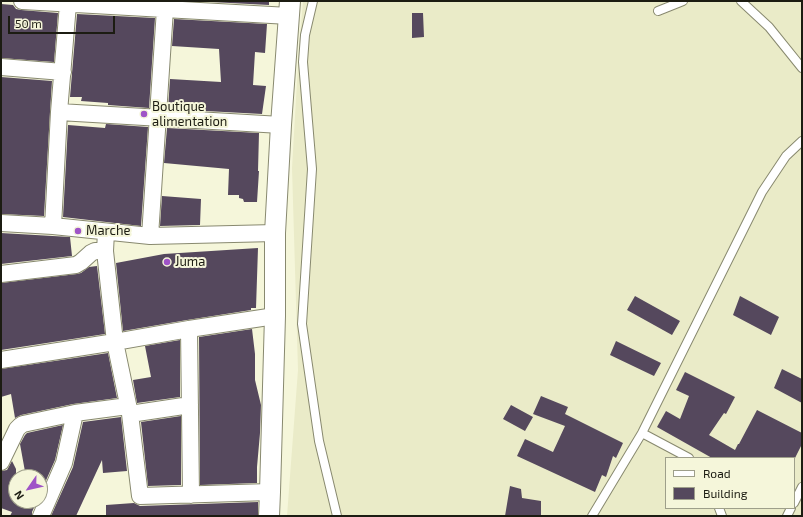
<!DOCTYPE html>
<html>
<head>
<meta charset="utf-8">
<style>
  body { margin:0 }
  #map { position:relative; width:803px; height:517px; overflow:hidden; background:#f5f6da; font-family:"Exo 2",sans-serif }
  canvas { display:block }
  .frame { position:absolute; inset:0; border:2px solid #1c1c12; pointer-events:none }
  .legend { position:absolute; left:665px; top:457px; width:130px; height:52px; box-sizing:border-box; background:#f5f6da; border:1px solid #9e9f8a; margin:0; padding:5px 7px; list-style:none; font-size:12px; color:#1c1c12 }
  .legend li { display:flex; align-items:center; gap:8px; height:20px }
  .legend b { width:20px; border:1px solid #9e9f8a }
  .north { position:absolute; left:8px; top:469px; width:40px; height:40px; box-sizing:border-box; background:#f5f6da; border:1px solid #9e9f8a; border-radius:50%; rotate:236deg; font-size:11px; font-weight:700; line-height:16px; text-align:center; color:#1c1c12 }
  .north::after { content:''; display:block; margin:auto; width:14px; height:18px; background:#9f54c7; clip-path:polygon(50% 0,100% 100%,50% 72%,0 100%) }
  .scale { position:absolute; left:8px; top:16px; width:107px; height:18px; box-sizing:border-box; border:2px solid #1c1c12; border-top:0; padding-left:5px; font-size:12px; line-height:14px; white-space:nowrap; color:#1c1c12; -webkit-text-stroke:3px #f5f6da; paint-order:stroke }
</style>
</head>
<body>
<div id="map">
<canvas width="803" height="517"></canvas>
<div class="frame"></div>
<ul class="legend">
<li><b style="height:5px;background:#fff"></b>Road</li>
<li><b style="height:11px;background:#55485d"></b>Building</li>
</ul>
<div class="north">N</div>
<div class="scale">50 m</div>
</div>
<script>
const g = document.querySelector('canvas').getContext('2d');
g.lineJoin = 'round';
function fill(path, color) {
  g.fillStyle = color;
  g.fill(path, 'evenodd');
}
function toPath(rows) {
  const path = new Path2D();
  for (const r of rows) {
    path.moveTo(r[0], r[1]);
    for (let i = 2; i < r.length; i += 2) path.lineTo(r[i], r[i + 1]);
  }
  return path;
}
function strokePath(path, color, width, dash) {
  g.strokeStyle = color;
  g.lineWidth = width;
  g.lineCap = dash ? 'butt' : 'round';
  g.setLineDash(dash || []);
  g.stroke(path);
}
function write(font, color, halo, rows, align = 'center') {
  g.font = font + ' "Exo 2",sans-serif';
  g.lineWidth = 4;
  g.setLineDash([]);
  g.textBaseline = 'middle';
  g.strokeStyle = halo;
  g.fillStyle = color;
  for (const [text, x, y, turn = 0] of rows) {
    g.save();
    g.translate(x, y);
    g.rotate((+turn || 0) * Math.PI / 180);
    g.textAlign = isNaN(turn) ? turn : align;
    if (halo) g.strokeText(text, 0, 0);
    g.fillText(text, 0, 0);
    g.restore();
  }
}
const built = toPath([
  [303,1,802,1,802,516,287,516,298,370,292,168,299,47],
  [666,458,794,458,794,508,666,508]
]);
const building = toPath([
  [191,1,269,1,269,5],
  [1,4,13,5,16,9,21,10,58,13,54,62,1,58],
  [412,13,423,13,424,37,412,38],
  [77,14,155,18,149,108,108,105,108,103,81,101,82,97,70,97],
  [174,19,267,24,265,53,255,52,253,85,266,86,262,114,168,109,170,79,221,82,219,49,172,46],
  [1,77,52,81,50,112,44,216,1,214],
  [106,124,148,127,141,226,63,217,68,125,105,128],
  [167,128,259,133,258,171,259,171,257,202,244,202,243,199,239,198,239,195,228,195,229,169,164,163],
  [162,196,201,199,200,225,160,226],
  [1,233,70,237,72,256,1,264],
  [258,248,256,308,251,308,251,310,187,320,123,331,116,263,164,254],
  [97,266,105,334,1,350,1,283,77,274,81,273,89,267],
  [635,296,680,321,672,335,627,310],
  [740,296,779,317,771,335,733,315],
  [252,329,255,354,255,380,261,405,260,433,257,467,257,483,200,485,199,337],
  [180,340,180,397,137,403,133,380,151,377,145,346],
  [616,341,661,363,654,376,610,355],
  [108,353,117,398,73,404,21,415,15,418,11,394,1,397,1,369],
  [782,369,802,379,802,403,774,388],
  [685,372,735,397,726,414,724,413,709,435,735,450,738,444,739,444,757,410,802,433,802,444,795,458,712,458,657,427,666,411,680,419,689,396,676,390],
  [541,396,568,407,565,414,623,443,616,458,613,456,606,477,602,475,595,492,517,456,525,439,553,452,565,426,533,414],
  [511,405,533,417,525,431,503,419],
  [181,416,181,485,148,486,141,422],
  [121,417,127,471,103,473,102,460,76,516,51,516,73,467,83,422],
  [63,425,55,460,40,494,40,477,26,477,20,444,25,435,27,433],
  [12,461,16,469,16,501,37,501,32,512,32,516,10,516,12,512,1,508,1,471,7,470],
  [510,486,521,489,522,498,541,501,541,516,505,516],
  [258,502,258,516,106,516,106,505,134,503,140,506]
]);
const service = toPath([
  [313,1,305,35,303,62,312,169,302,324,319,441,337,516],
  [741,1,769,27,802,68],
  [658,11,683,1],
  [642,433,689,458],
  [794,503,802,487],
  [719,508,722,516],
  [592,516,642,433,762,192,786,156,802,141],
  [787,516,791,508]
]);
const minor = toPath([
  [22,1,289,16],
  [1,67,63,72],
  [59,112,281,125],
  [1,223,53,226,150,236,275,233],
  [53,226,59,112,68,4],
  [106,232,105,251,115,342,130,414,140,496,270,492],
  [150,236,165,9],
  [1,274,76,265,81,262,91,253,95,251,105,251],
  [189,329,191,495],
  [1,360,115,342,189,329,275,316],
  [130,414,190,405],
  [1,462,17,429,20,426,23,424,75,413,128,406],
  [41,516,64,463,75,413]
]);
const tertiary = toPath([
  [269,516,270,492,275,316,275,233,281,125,290,1]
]);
const markers = [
  [144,114,4,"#9f54c7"],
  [78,231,4,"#9f54c7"],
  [167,262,4,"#9f54c7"]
];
const poiNames = [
  ["Boutique",152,107],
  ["alimentation",152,122],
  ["Marche",86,231],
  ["Juma",175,262]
];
fill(built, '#eaebc8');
fill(building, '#55485d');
strokePath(service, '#88896f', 10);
strokePath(minor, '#88896f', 18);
strokePath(tertiary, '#88896f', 22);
strokePath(service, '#fff', 8);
strokePath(minor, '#fff', 16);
strokePath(tertiary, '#fff', 20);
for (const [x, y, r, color] of markers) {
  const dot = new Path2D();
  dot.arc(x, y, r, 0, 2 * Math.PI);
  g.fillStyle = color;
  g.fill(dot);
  strokePath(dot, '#f5f6da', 1.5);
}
write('13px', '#1c1c12', '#f5f6da', poiNames, 'left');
</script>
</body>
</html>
